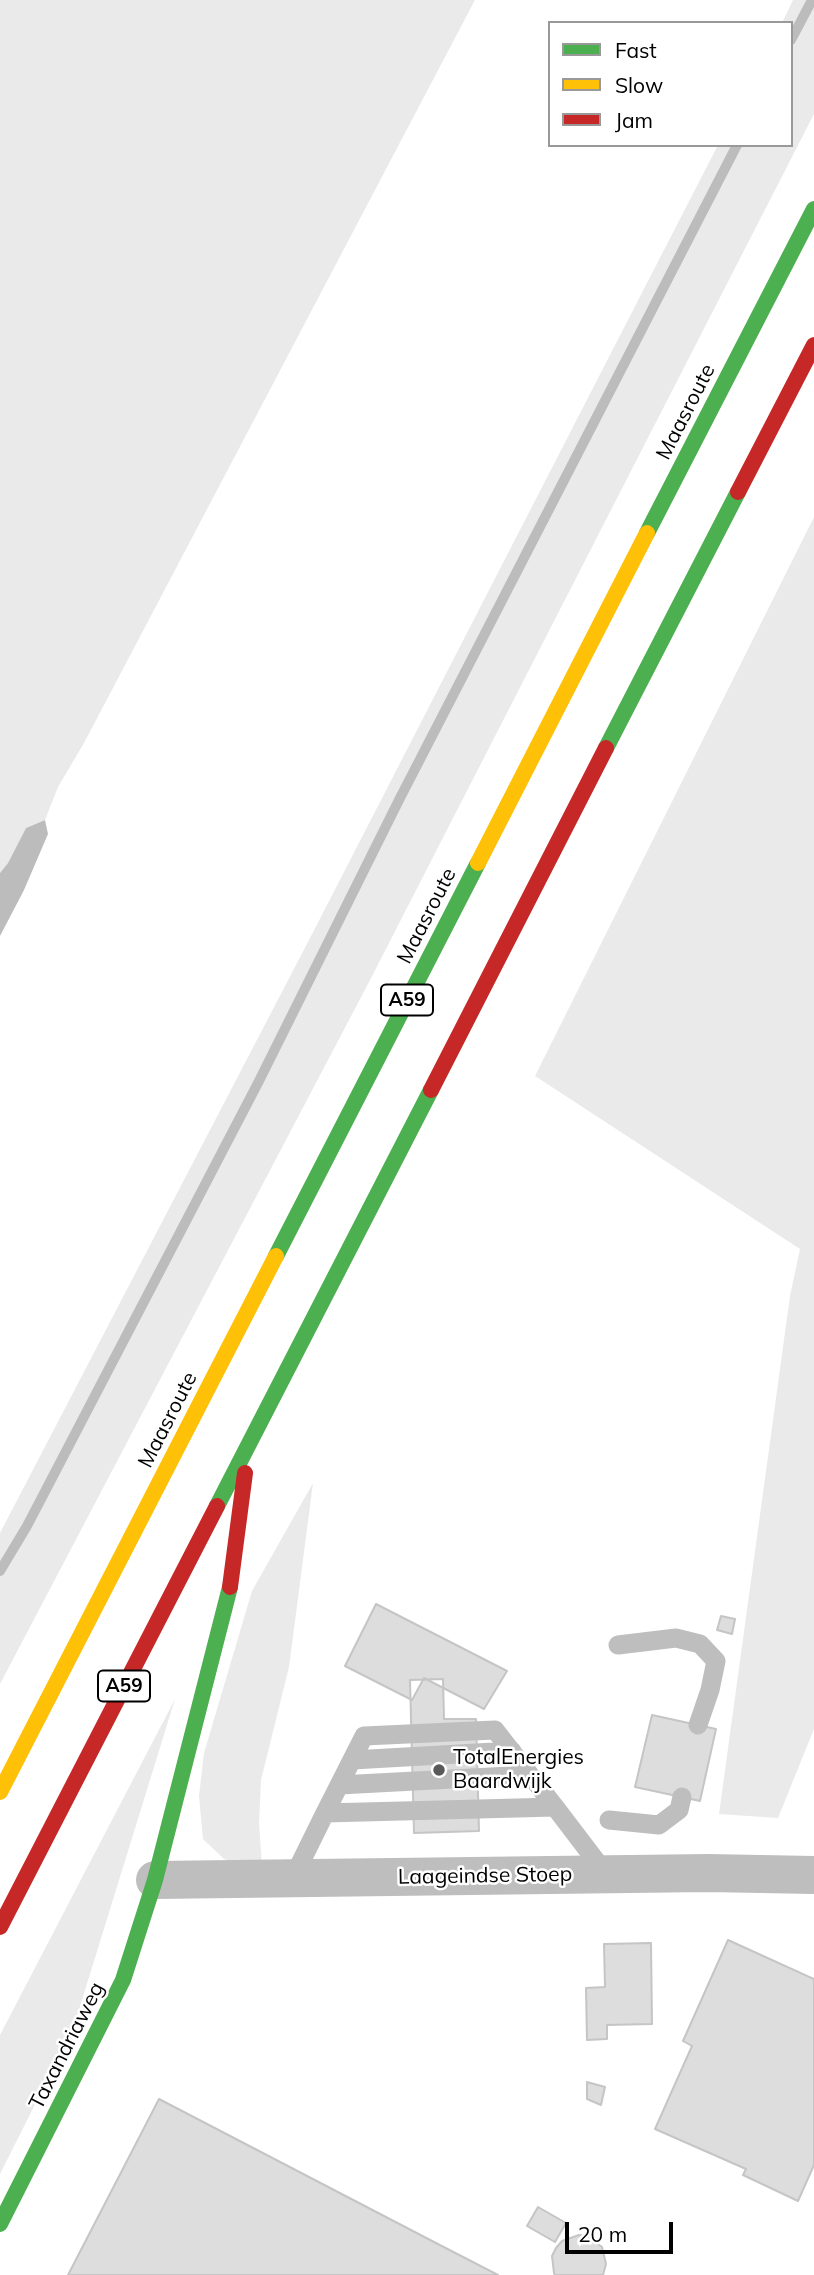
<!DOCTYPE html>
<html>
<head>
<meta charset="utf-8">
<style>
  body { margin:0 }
  #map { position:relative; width:814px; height:2275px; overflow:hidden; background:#fff; font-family:Mulish,sans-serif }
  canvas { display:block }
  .legend { position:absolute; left:548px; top:21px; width:245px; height:126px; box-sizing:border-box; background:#fff; border:2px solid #999; margin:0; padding:9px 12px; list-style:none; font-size:21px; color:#000 }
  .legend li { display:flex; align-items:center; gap:14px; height:35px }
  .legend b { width:35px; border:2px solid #999 }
  .scale { position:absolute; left:565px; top:2222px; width:108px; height:32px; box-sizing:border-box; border:4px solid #000; border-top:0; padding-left:9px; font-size:21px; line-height:24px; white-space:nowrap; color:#000; -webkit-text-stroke:5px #fff; paint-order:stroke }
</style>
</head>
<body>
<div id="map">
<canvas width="814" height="2275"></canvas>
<ul class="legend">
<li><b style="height:9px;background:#4caf50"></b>Fast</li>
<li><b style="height:9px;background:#ffc107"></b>Slow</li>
<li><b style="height:9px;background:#c62828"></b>Jam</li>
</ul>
<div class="scale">20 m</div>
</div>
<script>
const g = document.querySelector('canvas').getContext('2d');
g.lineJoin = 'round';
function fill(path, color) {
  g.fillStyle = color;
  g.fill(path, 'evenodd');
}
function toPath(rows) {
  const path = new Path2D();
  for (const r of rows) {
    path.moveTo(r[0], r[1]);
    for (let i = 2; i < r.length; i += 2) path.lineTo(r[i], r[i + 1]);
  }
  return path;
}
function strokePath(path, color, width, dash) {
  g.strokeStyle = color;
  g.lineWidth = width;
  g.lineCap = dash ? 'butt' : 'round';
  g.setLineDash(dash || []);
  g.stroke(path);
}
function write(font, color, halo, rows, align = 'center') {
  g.font = font + ' Mulish,sans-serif';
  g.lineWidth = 5;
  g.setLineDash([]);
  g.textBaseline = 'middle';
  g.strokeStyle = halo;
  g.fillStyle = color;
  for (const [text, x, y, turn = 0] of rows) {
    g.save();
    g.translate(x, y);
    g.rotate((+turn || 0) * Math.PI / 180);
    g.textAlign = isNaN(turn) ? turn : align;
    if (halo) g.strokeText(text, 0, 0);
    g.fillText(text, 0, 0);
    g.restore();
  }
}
const green = toPath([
  [0,0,475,0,84,743,58,787,45,820,26,828,8,863,0,873],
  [793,0,814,0,814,114,369,982,0,1684,0,1533,309,940,718,145,791,145,791,23,782,23],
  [814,517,814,1729,778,1818,719,1814,790,1296,800,1249,535,1076],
  [313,1483,289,1667,261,1780,259,1823,262,1865,247,1865,224,1859,203,1839,199,1796,204,1753,252,1591],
  [175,1699,73,2029,0,2174,0,2035]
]);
const water = toPath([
  [45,820,48,834,24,890,0,936,0,873,8,863,26,828]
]);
const stream = toPath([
  [791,40,812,0],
  [0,1571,27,1526,259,1081,399,800,737,145]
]);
const building = toPath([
  [376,1604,507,1671,484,1709,424,1678,412,1700,345,1666,376,1604],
  [721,1616,735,1619,732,1634,717,1630,721,1616],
  [443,1679,444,1719,476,1719,479,1831,414,1833,410,1680,443,1679],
  [652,1715,716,1729,700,1801,635,1787,652,1715],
  [728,1940,814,1979,814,2165,798,2201,743,2175,746,2169,655,2129,692,2046,683,2041,728,1940],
  [651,1943,652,2024,607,2025,607,2039,587,2040,586,1988,605,1987,604,1944,651,1943],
  [587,2082,605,2087,601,2105,587,2099,587,2082],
  [159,2099,434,2242,498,2275,68,2275,159,2099],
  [538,2207,566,2223,555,2242,527,2226,538,2207],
  [579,2235,587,2236,602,2247,606,2264,603,2275,555,2275,554,2273,552,2256,556,2248,562,2241,579,2235]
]);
const lane = toPath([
  [618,1645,676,1638,700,1644,716,1661,710,1690,698,1725],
  [352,1760,512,1751],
  [339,1785,529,1775],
  [325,1813,364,1736,495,1730,555,1807],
  [609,1820,659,1825,679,1810,682,1797],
  [293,1878,325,1813,555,1807,606,1874]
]);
const street = toPath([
  [155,1880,708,1873,814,1875]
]);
const fast = toPath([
  [647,533,814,209],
  [606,748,738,492],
  [276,1256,478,863],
  [217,1506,431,1090],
  [155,1880,230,1587],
  [0,2224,123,1980,155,1880]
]);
const slow = toPath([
  [478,863,647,533],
  [0,1792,276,1256]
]);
const jam = toPath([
  [738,492,814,345],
  [431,1090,606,748],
  [230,1587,245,1473],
  [0,1927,217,1506]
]);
const markers = [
  [439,1770,7,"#595959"]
];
const shields = [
  [407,1000,52],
  [124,1686,52]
];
const shieldNames = [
  ["A59",407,1000],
  ["A59",124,1686]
];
const streetNames = [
  ["Maasroute",686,412,-63],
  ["Maasroute",427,916,-63],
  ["Maasroute",168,1420,-63],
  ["Laageindse Stoep",485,1876,-1],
  ["Taxandriaweg",67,2046,-63]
];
const poiNames = [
  ["TotalEnergies",453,1758],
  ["Baardwijk",453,1782]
];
fill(green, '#eaeaea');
fill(water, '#bcbcbc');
strokePath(stream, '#bcbcbc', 10);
fill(building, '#ddd');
strokePath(building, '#c5c5c5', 2);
strokePath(lane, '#bebebe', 19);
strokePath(street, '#bebebe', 38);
strokePath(fast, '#4caf50', 16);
strokePath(slow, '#ffc107', 16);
strokePath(jam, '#c62828', 16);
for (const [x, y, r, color] of markers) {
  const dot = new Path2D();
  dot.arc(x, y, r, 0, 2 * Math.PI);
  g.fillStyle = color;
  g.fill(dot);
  strokePath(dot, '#fff', 2.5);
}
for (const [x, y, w] of shields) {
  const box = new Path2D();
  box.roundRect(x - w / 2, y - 15.5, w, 31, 5);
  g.fillStyle = '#fff';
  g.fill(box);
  strokePath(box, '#000', 2);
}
write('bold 19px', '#000', null, shieldNames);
write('21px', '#000', '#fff', streetNames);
write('21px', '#000', '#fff', poiNames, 'left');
</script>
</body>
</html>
